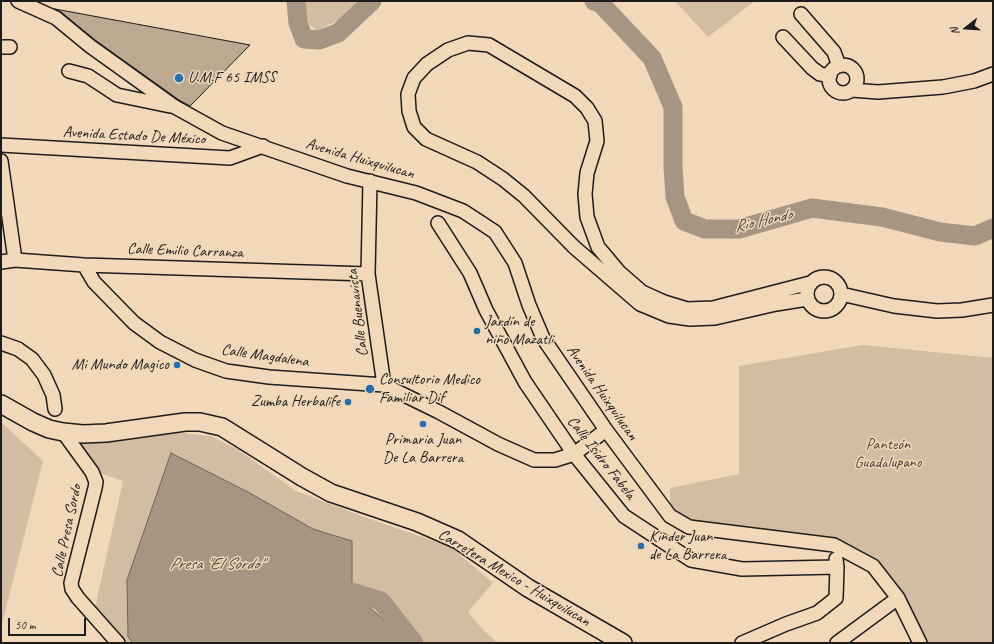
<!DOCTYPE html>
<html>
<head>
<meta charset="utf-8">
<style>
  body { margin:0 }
  #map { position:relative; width:994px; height:644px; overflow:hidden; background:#f1d8b9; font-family:Caveat,sans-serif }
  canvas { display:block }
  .frame { position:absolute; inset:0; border:2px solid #1c1c1c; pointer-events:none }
  .north { position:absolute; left:946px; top:8px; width:40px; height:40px; -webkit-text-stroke:3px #f1d8b9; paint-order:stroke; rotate:253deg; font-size:11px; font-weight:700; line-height:16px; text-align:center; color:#1c1c1c }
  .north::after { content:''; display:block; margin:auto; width:14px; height:18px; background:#1c1c1c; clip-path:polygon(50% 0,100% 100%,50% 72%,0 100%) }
  .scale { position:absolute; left:8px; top:618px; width:78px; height:18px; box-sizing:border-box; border:2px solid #1c1c1c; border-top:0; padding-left:5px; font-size:12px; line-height:14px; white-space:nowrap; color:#1c1c1c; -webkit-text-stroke:3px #f1d8b9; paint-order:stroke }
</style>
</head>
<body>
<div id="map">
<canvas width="994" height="644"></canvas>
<div class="frame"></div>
<div class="north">N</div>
<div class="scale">50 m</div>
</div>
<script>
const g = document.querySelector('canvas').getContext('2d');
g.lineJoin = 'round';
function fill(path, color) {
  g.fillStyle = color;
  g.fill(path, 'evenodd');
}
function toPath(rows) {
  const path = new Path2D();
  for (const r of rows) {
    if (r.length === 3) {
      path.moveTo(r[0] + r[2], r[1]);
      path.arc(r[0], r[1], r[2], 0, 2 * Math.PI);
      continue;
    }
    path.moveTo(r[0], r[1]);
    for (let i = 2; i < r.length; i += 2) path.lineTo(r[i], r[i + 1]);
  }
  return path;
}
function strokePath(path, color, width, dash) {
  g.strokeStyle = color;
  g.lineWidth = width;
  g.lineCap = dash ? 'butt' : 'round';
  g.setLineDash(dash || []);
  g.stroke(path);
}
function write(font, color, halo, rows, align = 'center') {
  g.font = font + ' Caveat,sans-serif';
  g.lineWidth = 3;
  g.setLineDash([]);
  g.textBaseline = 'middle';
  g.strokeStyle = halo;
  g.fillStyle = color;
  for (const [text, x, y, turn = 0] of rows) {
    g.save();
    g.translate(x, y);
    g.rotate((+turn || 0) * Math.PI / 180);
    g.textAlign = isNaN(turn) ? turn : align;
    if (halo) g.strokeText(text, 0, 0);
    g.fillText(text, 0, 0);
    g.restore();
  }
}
const green = toPath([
  [305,1,362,1,340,19,317,31,305,20],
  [675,1,755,1,708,37],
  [863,345,993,358,993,643,920,643,873,566,834,545,689,527,670,516,670,488,739,474,739,366],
  [1,422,43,461,1,628],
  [172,432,211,436,237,449,296,491,364,517,451,547,493,583,468,612,485,632,498,643,126,643,94,612,123,481,97,472,76,441]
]);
const water = toPath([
  [171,453,248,492,313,529,352,541,352,592,395,630,403,643,133,643,128,637,127,580,171,453]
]);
const river = toPath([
  [296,1,298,23,304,39,319,40,338,33,372,1],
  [594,1,601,4,652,58,673,107,673,167,675,197,684,221,705,229,739,229,812,208,882,217,940,232,975,236,993,228],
  [352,592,381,601,414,643]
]);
const building = toPath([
  [55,9,250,45,190,106,179,100,95,40,61,12,55,9]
]);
const minor = toPath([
  [18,1,56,18,90,46,175,107,222,133,347,176,416,193,463,211,495,232,515,263,529,305,543,338,606,430,670,516,689,527,834,545,873,566,898,598,920,643],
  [801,14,834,52,839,66],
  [783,37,812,68,820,74,830,76],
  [1,47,10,47],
  [843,79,14],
  [69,71,88,76,117,95,170,106],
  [852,90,878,92,943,87,974,81,993,74],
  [1,145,230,158,263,146],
  [1,161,15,260],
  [370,181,368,274,384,385],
  [438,223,470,273,486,310,525,382,574,454,624,516,691,560,742,569,837,567],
  [1,262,15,260,84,265,368,274],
  [84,265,94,282,134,323,160,342,195,360,226,371,269,377,384,385,439,412,498,444,534,460,555,460,574,454,606,430],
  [824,294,17],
  [841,294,894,306,937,311,962,310,993,305],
  [807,299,776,304,715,318,690,319,669,316,640,304,574,247,524,196,503,179,477,162,426,139,414,127,409,111,408,94,414,78,427,64,448,50,468,43,489,45,575,96,587,108,595,121,597,141,587,173,585,194,587,217,598,247,619,272,642,292,664,302,687,309,713,308,810,283],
  [1,343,18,349,32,359,44,375,53,395,55,409],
  [63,432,92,472,96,482,95,488,71,583,72,589,78,598,118,643],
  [742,643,786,624,817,613,836,598,837,567,836,559],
  [837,643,898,598]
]);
const major = toPath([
  [1,404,33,422,49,429,63,432,83,434,106,433,185,422,200,422,222,427,302,477,331,493,417,522,458,540,528,588,623,643]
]);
const markers = [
  [179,78,5,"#1f6fb2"],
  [477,331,4,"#1f6fb2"],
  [177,365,4,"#1f6fb2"],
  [370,389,5,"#1f6fb2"],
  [348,402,4,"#1f6fb2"],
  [423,424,4,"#1f6fb2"],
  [641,546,4,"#1f6fb2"]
];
const poiNames = [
  ["U.M.F 65 IMSS",188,78],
  ["Jardín de",485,322],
  ["niño Mazatli",485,340],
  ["Mi Mundo Magico",169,365,"right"],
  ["Consultorio Medico",379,380],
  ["Familiar Dif",379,398],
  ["Zumba Herbalife",340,402,"right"],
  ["Primaria Juan",423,440,"center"],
  ["De La Barrera",423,458,"center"],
  ["Kinder Juan",649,537],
  ["de La Barrera",649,555]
];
const streetNames = [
  ["Avenida Estado De México",134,136,3],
  ["Avenida Huixquilucan",360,159,16],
  ["Calle Emilio Carranza",185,251,2],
  ["Calle Buenavista",358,313,-97],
  ["Calle Magdalena",265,356,8],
  ["Avenida Huixquilucan",602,393,55],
  ["Calle Isidro Fabela",601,458,52],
  ["Calle Presa Sordo",67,531,-78],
  ["Carretera Mexico - Huixquilucan",514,578,31]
];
const parkNames = [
  ["Panteón",888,445],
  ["Guadalupano",888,463]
];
const waterNames = [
  ["Rio Hondo",763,221,-13],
  ["Presa \"El Sordo\"",216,565]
];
fill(green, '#d2bca2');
fill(water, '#a59582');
strokePath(water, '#6e6559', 1);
strokePath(river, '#a59582', 19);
fill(building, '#bca992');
strokePath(building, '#1c1c1c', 1);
strokePath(minor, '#1c1c1c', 16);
strokePath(major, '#1c1c1c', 20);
strokePath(minor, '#f1d8b9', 13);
strokePath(major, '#f1d8b9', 17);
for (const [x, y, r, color] of markers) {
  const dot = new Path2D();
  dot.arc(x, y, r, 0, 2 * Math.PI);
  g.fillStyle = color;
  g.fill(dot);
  strokePath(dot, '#f1d8b9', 1.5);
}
write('16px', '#1c1c1c', '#f1d8b9', poiNames, 'left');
write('16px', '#1c1c1c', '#f1d8b9', streetNames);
write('16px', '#4a443e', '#f1d8b9', parkNames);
write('italic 17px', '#4c4640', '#f1d8b9', waterNames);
</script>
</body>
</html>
